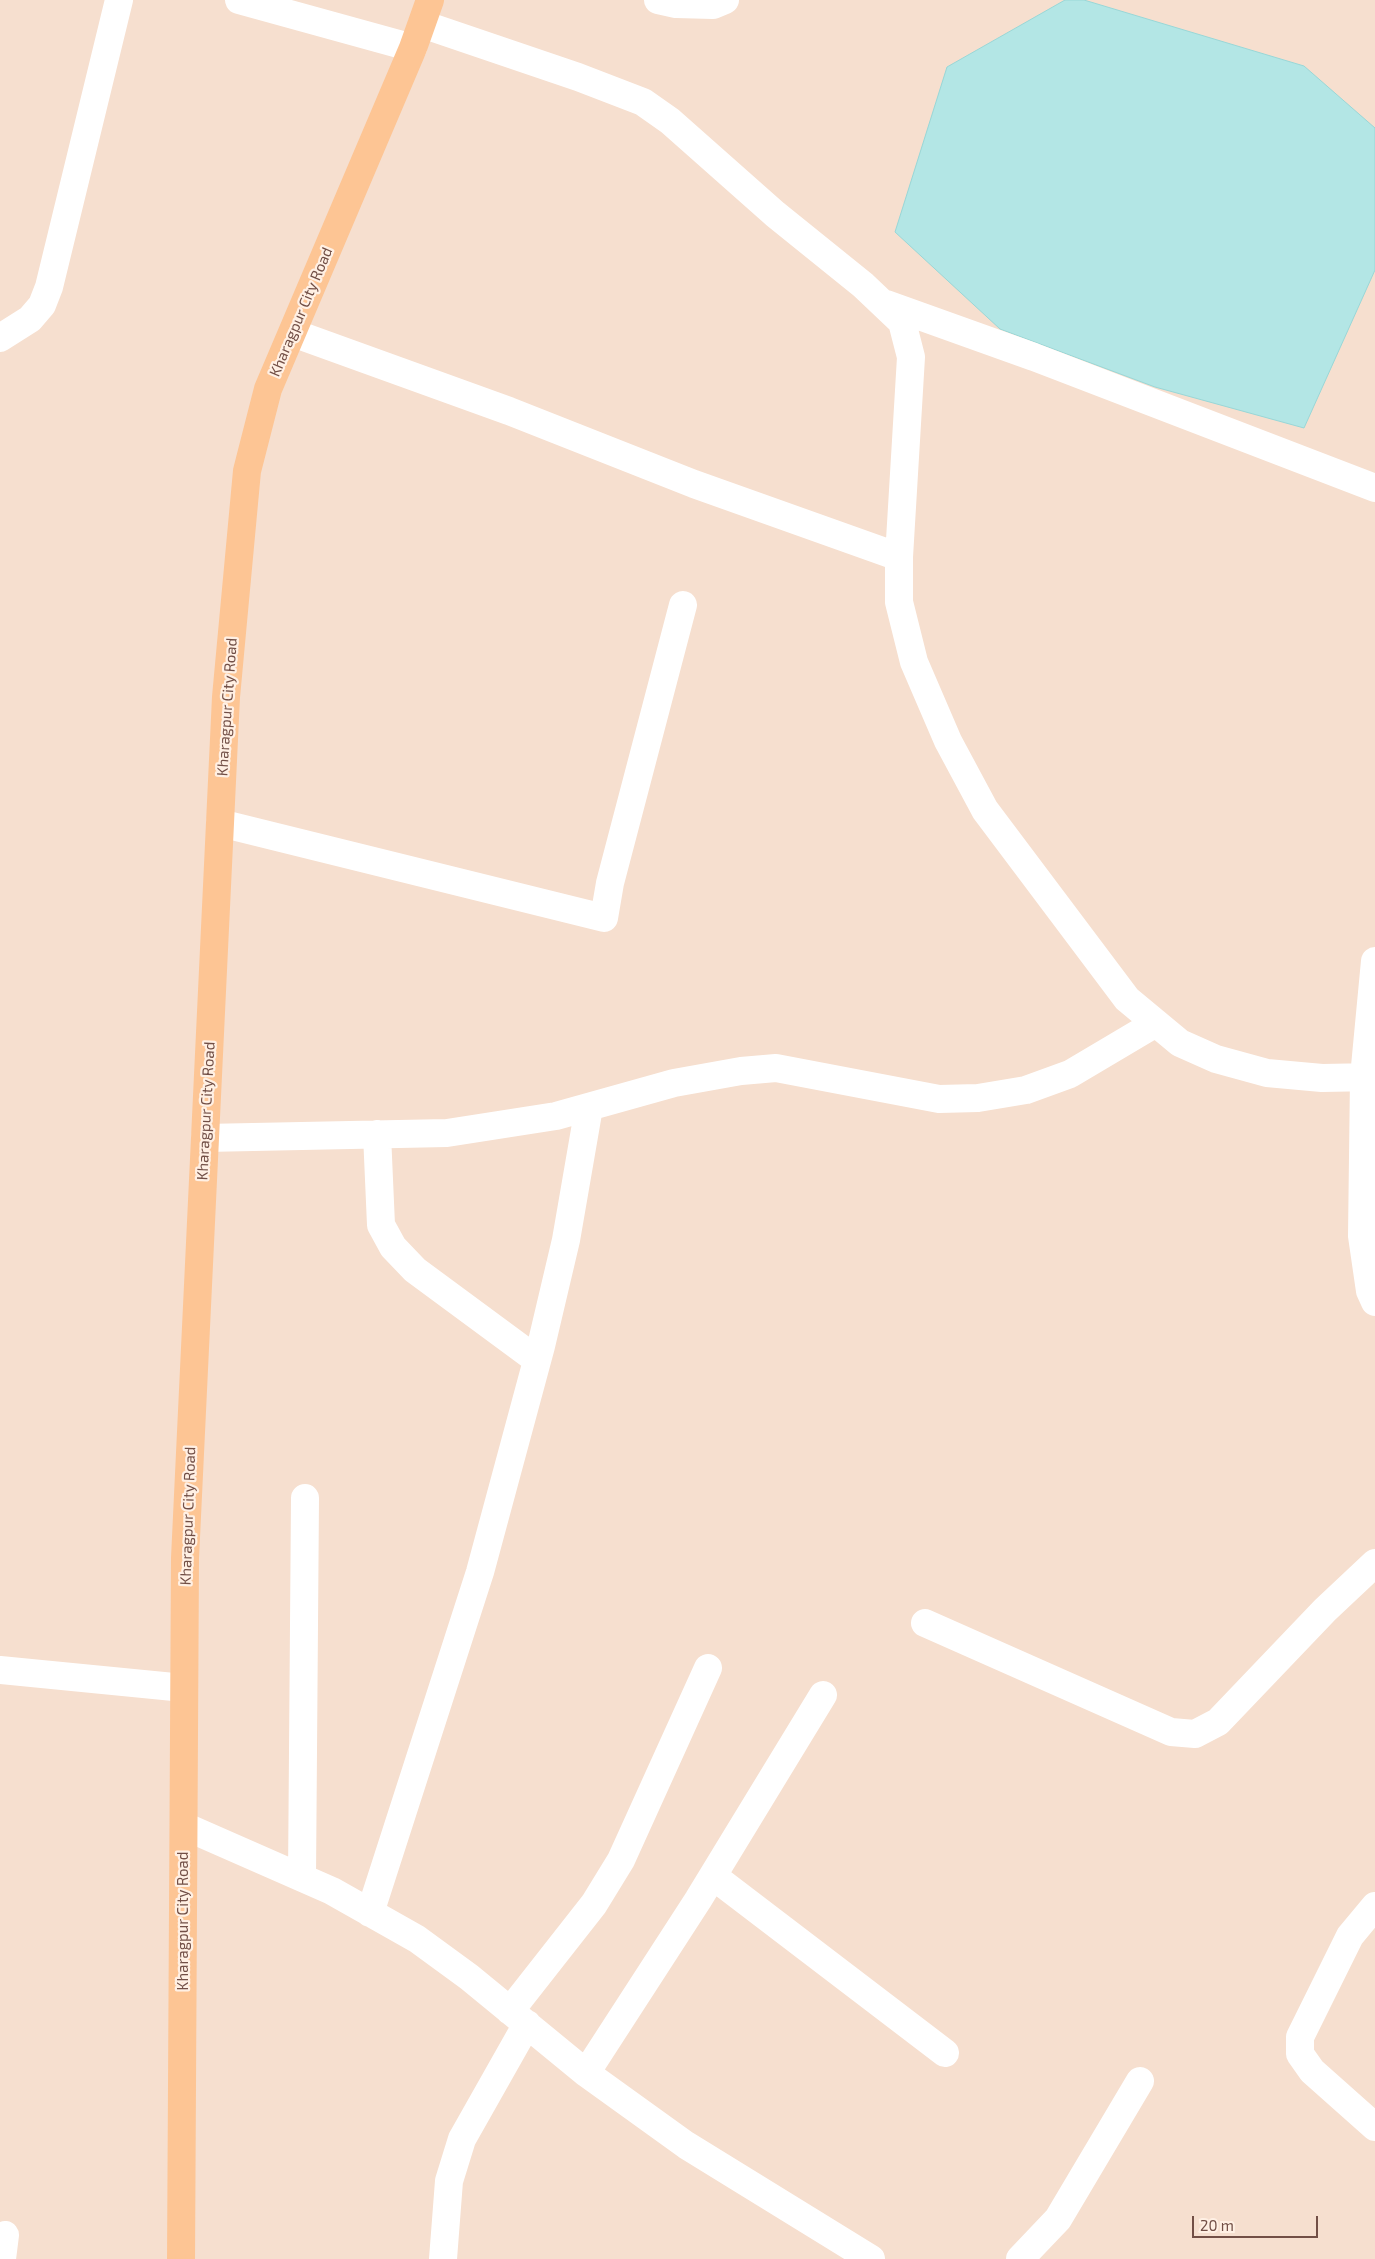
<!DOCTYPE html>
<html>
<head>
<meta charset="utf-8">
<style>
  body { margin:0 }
  #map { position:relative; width:1375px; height:2259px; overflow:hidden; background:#fcecde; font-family:"Exo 2",sans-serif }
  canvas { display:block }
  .scale { position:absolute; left:1192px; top:2216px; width:126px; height:22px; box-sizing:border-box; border:2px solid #724f46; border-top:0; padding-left:6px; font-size:15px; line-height:18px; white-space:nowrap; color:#724f46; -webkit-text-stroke:4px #fff0e4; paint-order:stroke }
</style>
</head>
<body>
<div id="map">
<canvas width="1375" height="2259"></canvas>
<div class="scale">20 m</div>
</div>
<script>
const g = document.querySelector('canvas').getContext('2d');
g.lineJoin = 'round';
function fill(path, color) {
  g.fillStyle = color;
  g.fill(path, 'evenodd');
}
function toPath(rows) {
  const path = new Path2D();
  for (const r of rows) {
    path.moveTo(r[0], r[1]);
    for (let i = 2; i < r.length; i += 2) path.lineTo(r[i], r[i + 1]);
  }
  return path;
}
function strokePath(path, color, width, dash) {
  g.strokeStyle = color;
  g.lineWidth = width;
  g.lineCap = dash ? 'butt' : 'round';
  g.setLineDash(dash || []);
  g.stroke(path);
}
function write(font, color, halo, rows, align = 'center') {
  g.font = font + ' "Exo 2",sans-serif';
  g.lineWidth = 4.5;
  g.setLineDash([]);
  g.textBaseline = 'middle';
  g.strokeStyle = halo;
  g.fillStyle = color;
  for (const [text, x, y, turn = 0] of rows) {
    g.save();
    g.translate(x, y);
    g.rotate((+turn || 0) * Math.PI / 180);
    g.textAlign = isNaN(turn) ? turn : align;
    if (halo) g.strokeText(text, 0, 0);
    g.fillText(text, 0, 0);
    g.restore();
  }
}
const residential = toPath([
  [0,0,1375,0,1375,2259,0,2259]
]);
const water = toPath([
  [1065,0,1084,0,1304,66,1375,128,1375,270,1304,428,1155,387,1000,329,895,232,947,67,1065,0]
]);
const minor = toPath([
  [239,0,413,48],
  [658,0,676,4,713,5,725,0],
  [422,24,578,77,643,102,670,121,775,214,863,285,902,322,911,357,899,557,899,602,914,662,948,741,985,810,1127,999,1180,1043,1216,1059,1267,1073,1322,1078,1375,1077],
  [886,304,1034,357,1375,488],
  [293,333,509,411,694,484,899,557],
  [0,338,30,319,42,305,49,287,119,0],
  [220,823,604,918,610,883,683,605],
  [1375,961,1364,1077,1362,1236,1370,1291,1375,1302],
  [377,1134,381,1225,393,1247,415,1270,537,1360],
  [205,1138,447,1133,556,1116,674,1083,741,1071,776,1068,939,1099,978,1098,1026,1090,1070,1074,1156,1023],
  [925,1623,1171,1732,1195,1734,1218,1722,1325,1610,1375,1563],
  [0,1670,184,1688],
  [184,1826,332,1891,417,1939,469,1977,586,2073,686,2145,871,2259],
  [713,1876,945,2053],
  [302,1877,305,1498],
  [1375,1906,1350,1936,1300,2037,1300,2054,1312,2071,1375,2127],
  [370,1913,480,1572,541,1346,566,1240,589,1107],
  [510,2011,594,1904,621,1860,708,1668],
  [586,2073,698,1900,823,1695],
  [2,2259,5,2235],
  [443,2259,449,2181,462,2139,527,2024],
  [1020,2259,1058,2219,1140,2081]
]);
const major = toPath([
  [181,2259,185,1558,226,697,247,471,268,389,413,48,430,0]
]);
const streetNames = [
  ["Kharagpur City Road",301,312,-67],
  ["Kharagpur City Road",227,707,-86],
  ["Kharagpur City Road",206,1111,-87],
  ["Kharagpur City Road",188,1516,-88],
  ["Kharagpur City Road",183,1921,-90]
];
fill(residential, '#f6dfcf');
fill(water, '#b3e6e5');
strokePath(water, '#99d7d7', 1);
strokePath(minor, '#fff', 28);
strokePath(major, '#fdc594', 28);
write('15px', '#724f46', '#fff0e4', streetNames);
</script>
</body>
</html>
